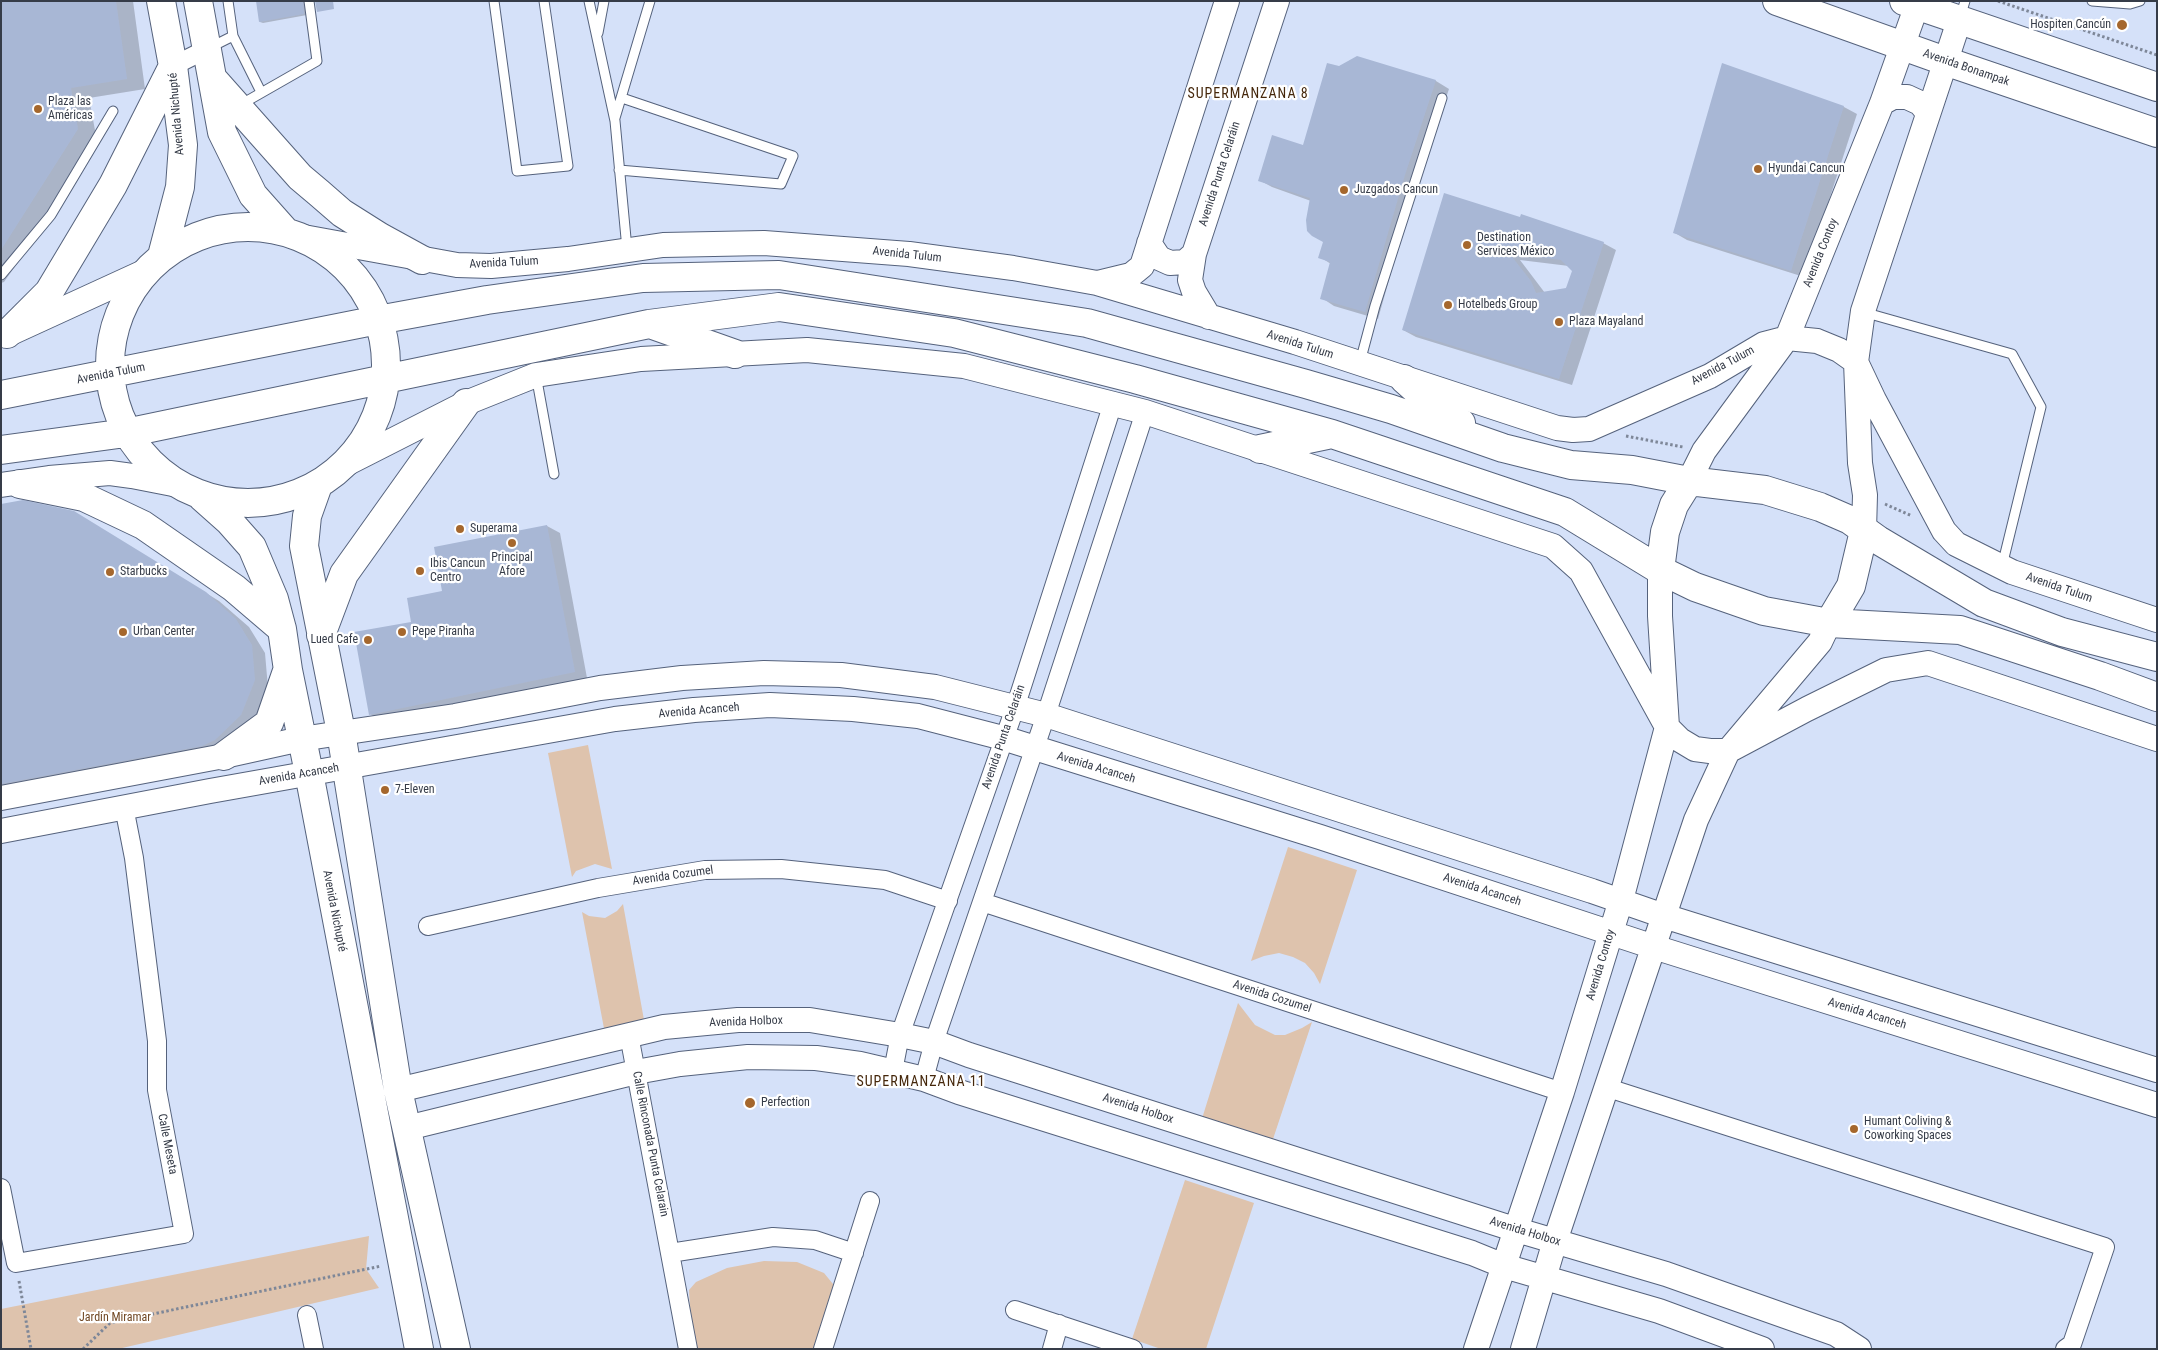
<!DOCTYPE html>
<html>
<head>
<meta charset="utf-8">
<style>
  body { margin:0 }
  #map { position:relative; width:2158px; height:1350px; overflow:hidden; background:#d5e1f9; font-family:"Roboto Condensed",sans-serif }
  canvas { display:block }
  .frame { position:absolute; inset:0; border:2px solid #363c48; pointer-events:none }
</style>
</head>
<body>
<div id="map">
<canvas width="2158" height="1350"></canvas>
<div class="frame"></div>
</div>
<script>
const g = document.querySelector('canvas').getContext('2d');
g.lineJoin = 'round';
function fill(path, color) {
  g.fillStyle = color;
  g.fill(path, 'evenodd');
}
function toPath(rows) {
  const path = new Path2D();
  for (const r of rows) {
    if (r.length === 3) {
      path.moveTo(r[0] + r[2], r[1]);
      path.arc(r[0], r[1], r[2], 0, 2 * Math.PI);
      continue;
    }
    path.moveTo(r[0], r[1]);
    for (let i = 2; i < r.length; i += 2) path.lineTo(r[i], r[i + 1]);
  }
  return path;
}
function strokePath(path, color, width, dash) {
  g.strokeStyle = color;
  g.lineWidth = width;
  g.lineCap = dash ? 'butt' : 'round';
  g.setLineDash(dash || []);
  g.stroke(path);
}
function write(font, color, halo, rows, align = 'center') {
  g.font = font + ' "Roboto Condensed",sans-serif';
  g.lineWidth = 4.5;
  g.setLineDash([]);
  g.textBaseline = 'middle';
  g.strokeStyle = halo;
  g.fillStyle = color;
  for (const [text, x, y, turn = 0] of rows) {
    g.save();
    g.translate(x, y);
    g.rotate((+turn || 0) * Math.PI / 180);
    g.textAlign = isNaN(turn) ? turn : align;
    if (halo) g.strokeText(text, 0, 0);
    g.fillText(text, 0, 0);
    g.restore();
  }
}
const green = toPath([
  [588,745,612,869,595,864,576,871,572,877,548,753],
  [1288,847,1357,870,1320,984,1314,973,1305,963,1293,957,1279,953,1264,956,1251,961],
  [623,904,646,1031,606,1039,582,912,589,916,605,918,617,911],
  [1238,1003,1255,1025,1275,1035,1285,1035,1302,1028,1312,1022,1270,1148,1200,1125],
  [1185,1180,1254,1203,1206,1349,1161,1349,1132,1339],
  [369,1236,366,1269,379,1288,118,1349,1,1349,1,1309],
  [764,1261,797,1262,824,1273,833,1284,833,1299,817,1349,696,1349,690,1307,689,1290,696,1282,727,1268]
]);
const shadow = toPath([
  [1,1,133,1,145,89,89,98,97,141,29,247,4,282,1,283],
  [257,1,306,1,307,15,263,23,260,22],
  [1357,57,1436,81,1449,89,1416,185,1378,319,1334,306,1322,298,1331,264,1320,257,1324,242,1311,201,1272,187,1259,180,1304,147,1339,68],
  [1723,65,1844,107,1857,114,1804,277,1687,240,1675,233],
  [1445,195,1603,243,1616,250,1572,385,1416,337,1403,330],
  [1520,260,1569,266,1574,271,1566,289,1545,293],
  [1,505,87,520,219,601,249,627,265,653,268,688,254,723,228,746,1,796],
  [547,526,560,533,587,678,382,721,370,714,413,623,444,592]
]);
const building = toPath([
  [1,1,116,1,127,79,71,88,78,129,1,250],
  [256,1,303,1,304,14,259,22],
  [315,1,333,1,334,9,317,12],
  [1357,56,1436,80,1404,178,1365,312,1320,299,1330,262,1318,258,1323,242,1312,236,1307,231,1306,220,1310,198,1258,181,1272,135,1303,145,1327,63,1339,66],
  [1722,63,1844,106,1791,271,1673,233],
  [1444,193,1520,217,1521,214,1604,242,1559,379,1402,330],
  [1509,253,1561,260,1572,271,1566,288,1536,293,1531,281],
  [23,500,74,511,206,592,236,619,252,645,255,680,241,715,215,740,202,746,1,784,1,504],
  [547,525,575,672,369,715,354,632,411,622,407,598,442,591,434,547]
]);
const path = toPath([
  [1998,1,2157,55],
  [1626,436,1683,447],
  [1885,504,1912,516],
  [19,1281,31,1349],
  [83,1349,110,1323,381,1266]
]);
const lane = toPath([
  [228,1,233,36,261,92],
  [494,1,517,171,568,166,544,1],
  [589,1,615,121,627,249],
  [2092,1,2130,4,2140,1],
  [1960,18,1965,1],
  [598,33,604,1],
  [209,48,233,36],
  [240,105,317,61,309,1],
  [615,118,650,1],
  [619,170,781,184,793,156,622,98],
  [1,275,51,215,113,111],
  [1863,312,2012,354,2041,407,2002,566],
  [1360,362,1375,306,1442,98],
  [536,375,554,474]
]);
const street = toPath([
  [173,66,207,49],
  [982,902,1562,1092],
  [428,926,598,888,705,870,781,869,885,880,948,901],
  [629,1035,688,1349],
  [893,1071,900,1035,1015,708,1113,403],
  [924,1079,934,1042,1046,715,1145,412],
  [1605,1087,2105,1247,2072,1344,2065,1349],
  [1,1188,16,1263,184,1234,157,1090,157,1041,134,858,124,807],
  [670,1253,773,1237,815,1240,854,1253],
  [1015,1310,1133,1349],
  [307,1315,314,1349],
  [823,1349,870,1201],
  [1052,1349,1059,1324]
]);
const secondary = toPath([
  [1882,103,1893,97,1907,97,1920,103,1928,113],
  [298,236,457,265,491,266,568,259,663,245,764,243,909,254,1013,268,1097,283,1295,342,1557,428,1573,430,1589,429,1710,376,1764,344,1787,338,1817,341,1839,350,1856,362,1874,400,1944,531,1956,544,2012,572,2157,620],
  [1149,243,1159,258,1170,263,1185,262,1194,254],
  [1098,283,1131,275,1142,266,1227,1],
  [1209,317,1194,292,1190,280,1194,254,1277,1],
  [13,332,146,271],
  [346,464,466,403,536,375,641,359,807,350,964,366,1145,412,1553,546,1581,571,1667,727,1680,740,1695,749,1710,751,1728,751,1807,709,1886,670,1928,663,2157,739],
  [1689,481,1704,451,1787,338,1882,103,1917,5],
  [1,485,49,478,110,473,132,476,178,485],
  [1864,531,1865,495,1860,463,1856,362,1863,311,1959,21],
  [1,798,224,756,301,739,455,716,600,688,682,678,764,673,841,675,935,687,1046,715,1592,891,1664,916,2157,1070],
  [1,831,210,791,615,719,694,710,770,705,853,709,918,716,1003,738,1320,837,1654,947,2157,1105],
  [398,1090,664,1027,738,1020,810,1020,900,1035,934,1042,969,1055,1517,1230,1666,1274,1836,1334,1859,1349],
  [407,1128,636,1072,680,1064,748,1057,816,1058,860,1064,924,1079,959,1092,1472,1253,1504,1266,1659,1311,1762,1349],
  [1476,1349,1562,1092,1621,900,1667,727,1660,616,1660,570],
  [1523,1349,1555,1241,1696,820,1728,751,1820,642,1829,623]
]);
const primary = toPath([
  [161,1,173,66,183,145,180,187,162,256],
  [198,1,222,132,253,195,285,231],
  [1777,1,1945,61,2157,133],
  [1904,1,2157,87],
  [213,79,300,177,319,193,342,213,380,237,422,260],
  [248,365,138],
  [653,325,735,354],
  [7,334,49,292,113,185,173,66],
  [1404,379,1442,413,1461,423],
  [1,395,378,320,487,300,643,278,779,275,1087,323,1306,384,1391,409,1503,448,1571,465,1632,470,1689,481,1765,490,1820,507,1850,520,1878,540,1984,603,2062,632,2157,657],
  [1260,449,1327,435],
  [1,450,126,433,649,324,779,307,954,333,1135,379,1332,434,1565,512,1660,570,1695,587,1764,611,1829,623,1960,630,2100,676,2157,697],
  [20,484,84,497,143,525,234,588,282,629],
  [318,485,307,516,304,546,341,732,398,1090,456,1349],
  [202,497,229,521,252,547,274,599,282,629,288,670,309,773,419,1349],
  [1660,570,1665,532,1674,505,1689,481],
  [1829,623,1851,586,1864,531],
  [321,635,344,574,466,403],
  [224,756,269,723,287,671]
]);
const markers = [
  [2122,25,6,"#a5672d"],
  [38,109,5,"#a5672d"],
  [1758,169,5,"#a5672d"],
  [1344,190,5,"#a5672d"],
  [1467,245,5,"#a5672d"],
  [1448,305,5,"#a5672d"],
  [1559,322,5,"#a5672d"],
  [460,529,5,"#a5672d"],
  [512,543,5,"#a5672d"],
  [420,571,5,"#a5672d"],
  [110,572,5,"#a5672d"],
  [123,632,5,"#a5672d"],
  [402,632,5,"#a5672d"],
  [368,640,5,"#a5672d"],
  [385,790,5,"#a5672d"],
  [750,1103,6,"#a5672d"],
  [1854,1129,5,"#a5672d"]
];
const poiNames = [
  ["Hospiten Cancún",2111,25,"right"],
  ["Plaza las",48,102],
  ["Américas",48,116],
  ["Hyundai Cancun",1768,169],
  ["Juzgados Cancun",1354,190],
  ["Destination",1477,238],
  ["Services México",1477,252],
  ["Hotelbeds Group",1458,305],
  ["Plaza Mayaland",1569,322],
  ["Superama",470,529],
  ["Principal",512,558,"center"],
  ["Afore",512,572,"center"],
  ["Ibis Cancun",430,564],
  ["Centro",430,578],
  ["Starbucks",120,572],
  ["Urban Center",133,632],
  ["Pepe Piranha",412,632],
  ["Lued Cafe",358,640,"right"],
  ["7-Eleven",395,790],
  ["Perfection",761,1103],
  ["Humant Coliving &",1864,1122],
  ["Coworking Spaces",1864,1136]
];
const streetNames = [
  ["Avenida Bonampak",1966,68,19],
  ["Avenida Nichupté",177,114,-95],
  ["Avenida Punta Celaráin",1220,174,-72],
  ["Avenida Contoy",1821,253,-68],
  ["Avenida Tulum",907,255,6],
  ["Avenida Tulum",504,263,-3],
  ["Avenida Tulum",1300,345,18],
  ["Avenida Tulum",1723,366,-28],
  ["Avenida Tulum",111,374,-11],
  ["Avenida Tulum",2059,588,19],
  ["Avenida Acanceh",699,711,-5],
  ["Avenida Punta Celaráin",1004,737,-71],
  ["Avenida Acanceh",1096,768,17],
  ["Avenida Acanceh",299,775,-10],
  ["Avenida Cozumel",673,876,-8],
  ["Avenida Acanceh",1482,890,18],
  ["Avenida Nichupté",334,911,79],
  ["Avenida Contoy",1601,965,-73],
  ["Avenida Cozumel",1272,997,18],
  ["Avenida Acanceh",1867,1014,17],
  ["Avenida Holbox",746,1022,-2],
  ["Avenida Holbox",1138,1109,18],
  ["Calle Meseta",167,1144,79],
  ["Calle Rinconada Punta Celarain",650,1144,79],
  ["Avenida Holbox",1525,1232,17]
];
const parkNames = [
  ["Jardín Miramar",115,1318]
];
const neighbourhoodNames = [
  ["SUPERMANZANA 8",1248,94],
  ["SUPERMANZANA 11",921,1082]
];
fill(green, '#dec3ad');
fill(shadow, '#0003');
fill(building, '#a8b7d5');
strokePath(lane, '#55627c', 11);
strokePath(street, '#55627c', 20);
strokePath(secondary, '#55627c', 26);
strokePath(primary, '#55627c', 30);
strokePath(path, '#7e8798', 3, [2.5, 2.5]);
strokePath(lane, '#fff', 9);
strokePath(street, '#fff', 18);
strokePath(secondary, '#fff', 24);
strokePath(primary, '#fff', 28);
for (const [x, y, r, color] of markers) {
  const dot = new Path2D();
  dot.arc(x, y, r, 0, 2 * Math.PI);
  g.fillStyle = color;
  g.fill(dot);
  strokePath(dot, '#fff', 2);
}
write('12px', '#363c48', '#fff', poiNames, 'left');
write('12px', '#363c48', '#fff', streetNames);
write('12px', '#714824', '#fff', parkNames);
g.letterSpacing = '1px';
write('14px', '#45270b', '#fff', neighbourhoodNames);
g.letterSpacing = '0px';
</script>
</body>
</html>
